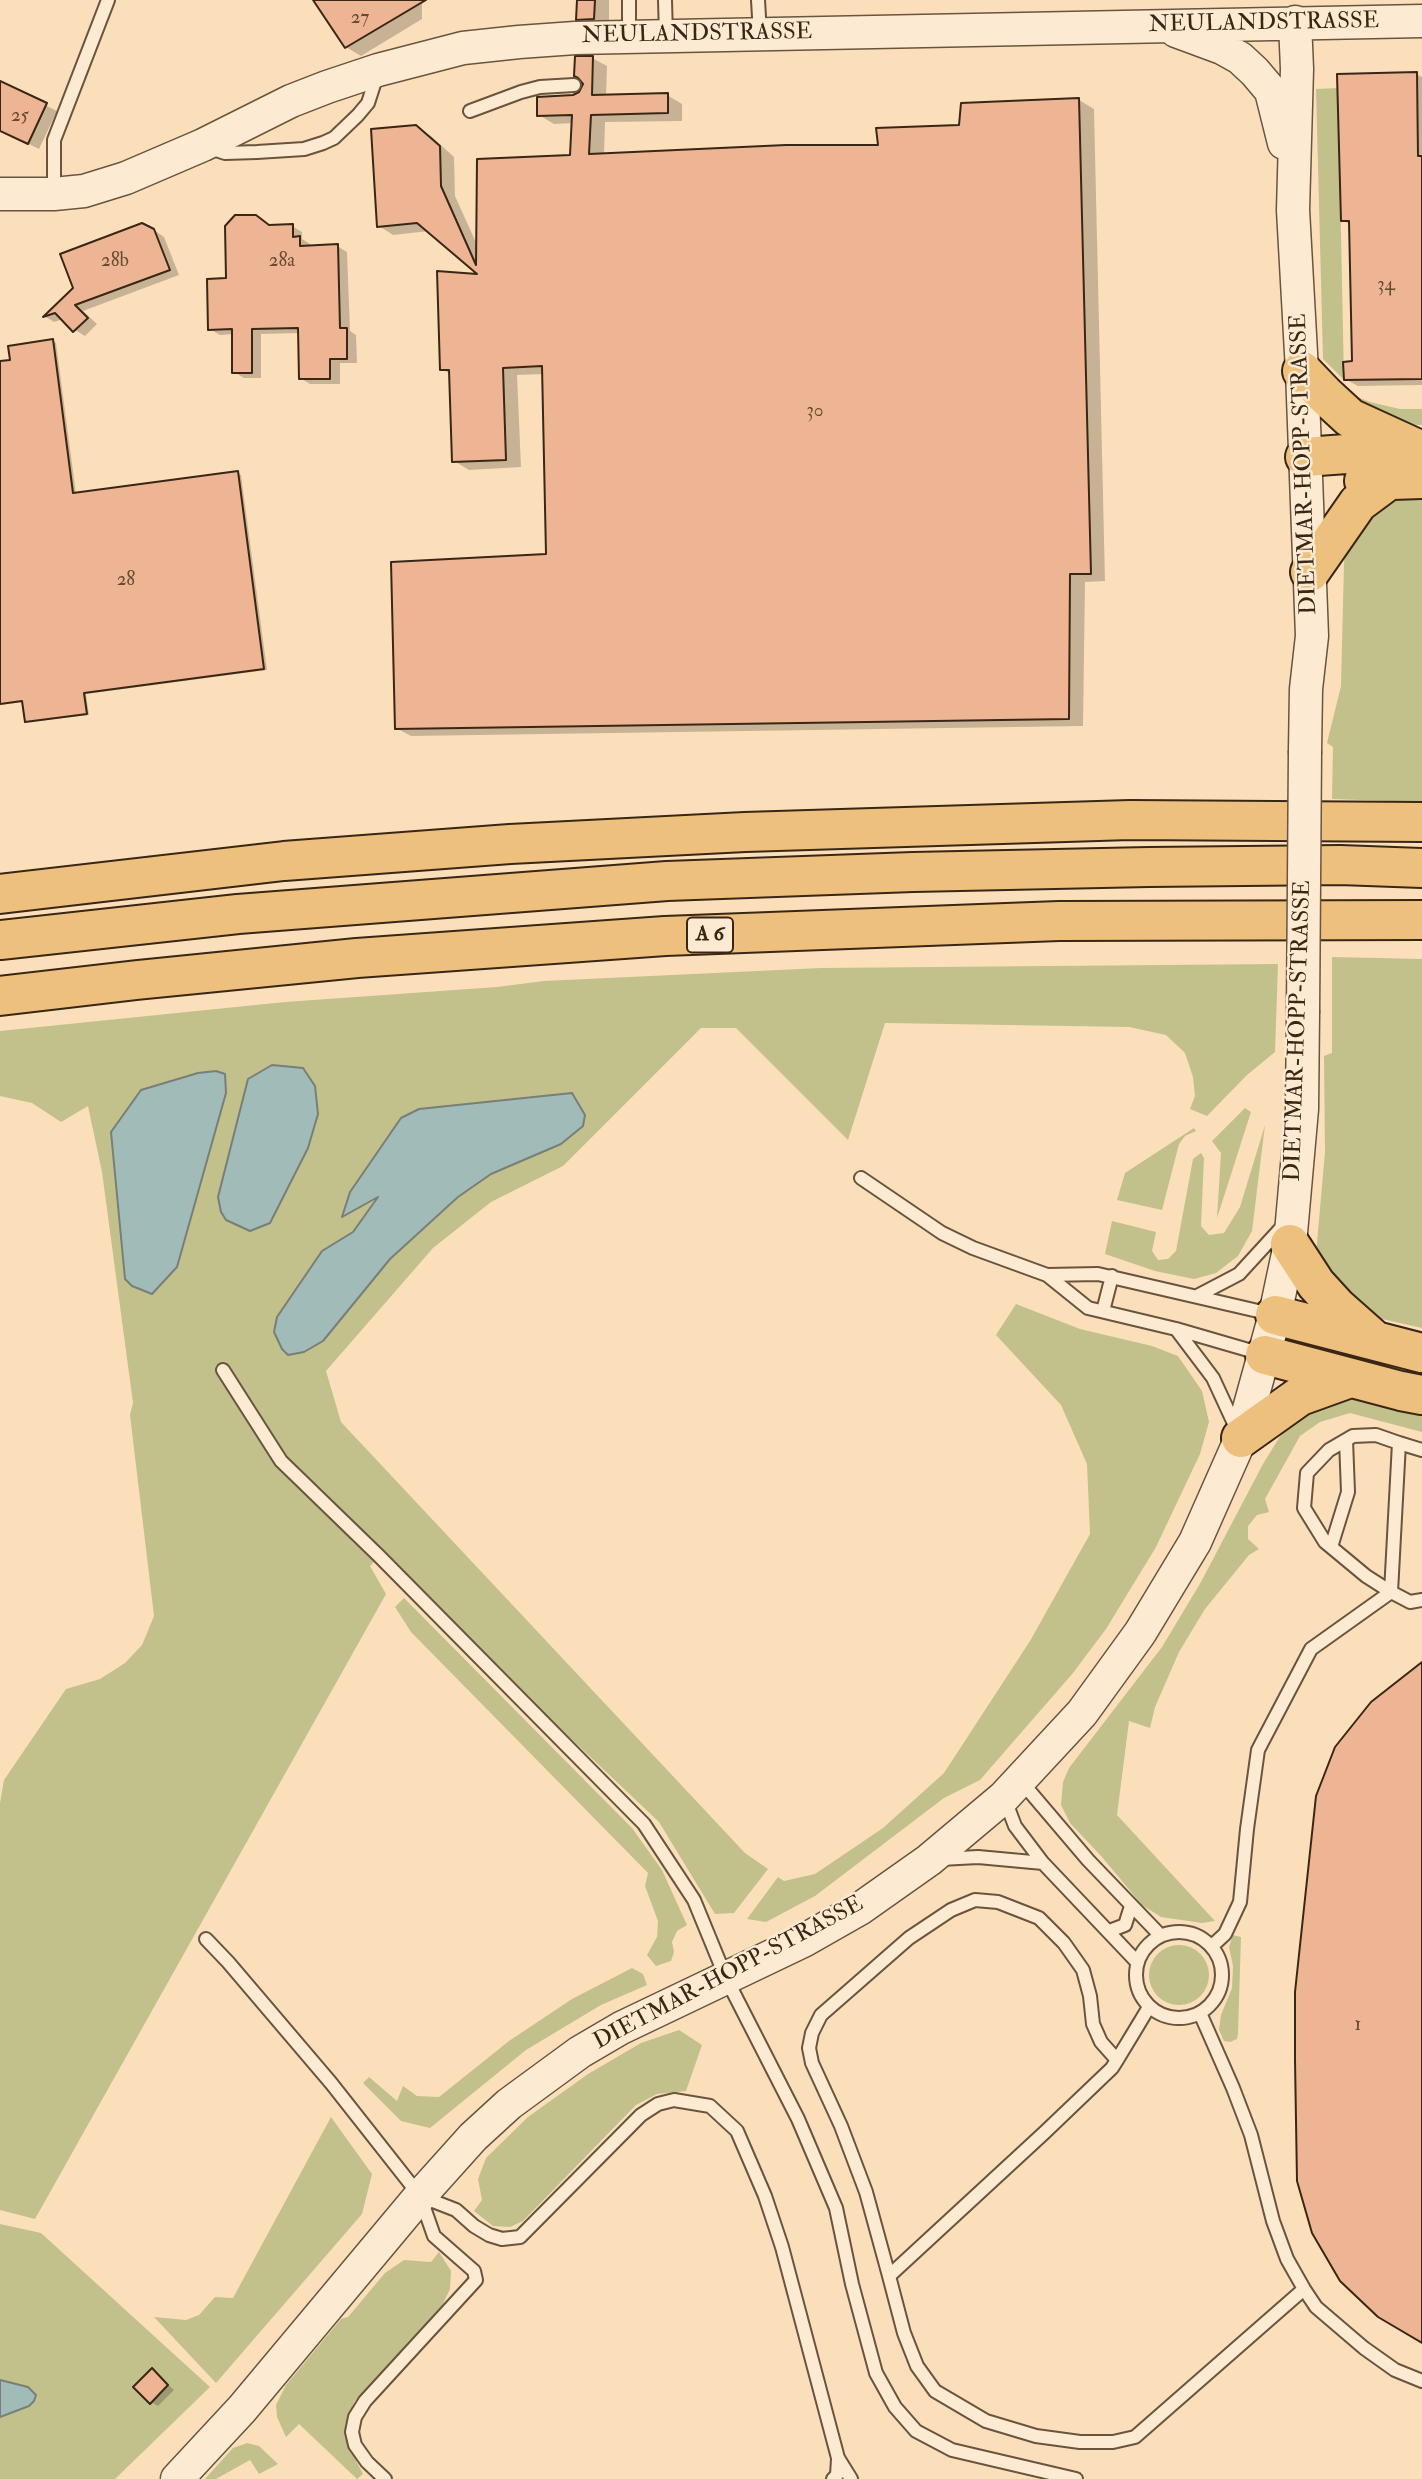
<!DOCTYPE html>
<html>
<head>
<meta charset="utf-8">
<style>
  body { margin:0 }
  canvas { display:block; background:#fadfba }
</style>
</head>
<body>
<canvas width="1422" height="2479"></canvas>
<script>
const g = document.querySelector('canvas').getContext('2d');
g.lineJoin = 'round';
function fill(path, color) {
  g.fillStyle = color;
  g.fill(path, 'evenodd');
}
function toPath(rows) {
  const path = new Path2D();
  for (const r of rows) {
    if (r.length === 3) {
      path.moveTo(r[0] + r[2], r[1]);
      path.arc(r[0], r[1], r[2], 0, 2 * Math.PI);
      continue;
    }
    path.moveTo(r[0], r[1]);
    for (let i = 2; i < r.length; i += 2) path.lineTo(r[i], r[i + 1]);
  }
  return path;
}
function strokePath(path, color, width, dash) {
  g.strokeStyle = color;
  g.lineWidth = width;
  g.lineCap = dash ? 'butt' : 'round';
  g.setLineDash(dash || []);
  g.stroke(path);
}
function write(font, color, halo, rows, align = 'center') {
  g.font = font + ' "IM FELL Double Pica",serif';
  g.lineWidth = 5;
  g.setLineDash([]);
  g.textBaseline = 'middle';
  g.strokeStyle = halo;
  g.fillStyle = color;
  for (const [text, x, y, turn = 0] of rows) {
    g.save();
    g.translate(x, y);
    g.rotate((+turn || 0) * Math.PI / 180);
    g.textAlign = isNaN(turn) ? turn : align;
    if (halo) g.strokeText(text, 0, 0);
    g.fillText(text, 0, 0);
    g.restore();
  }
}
const green = toPath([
  [1338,88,1344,380,1323,359,1316,89],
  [1347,393,1370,402,1400,409,1422,409,1422,425,1390,424],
  [1422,491,1422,802,1332,799,1333,747,1327,743,1341,686,1344,563,1346,546,1384,500],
  [1332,957,1422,959,1422,1328,1373,1317,1351,1307,1316,1254,1325,1152,1324,1056,1332,1053],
  [1278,964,1275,1052,1247,1075,1207,1116,1190,1109,1195,1096,1193,1077,1185,1053,1166,1035,1129,1027,885,1023,848,1140,736,1028,701,1028,563,1166,491,1202,433,1248,326,1371,341,1422,745,1853,768,1869,734,1913,715,1914,659,1822,379,1557,370,1566,386,1594,35,2219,0,2210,0,1803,4,1780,66,1689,100,1679,125,1663,142,1645,154,1616,130,1415,133,1403,102,1172,88,1106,61,1122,32,1103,0,1096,0,1031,285,1002,497,987,544,981,821,968],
  [568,1137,561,1144,491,1174,473,1185,390,1259,322,1251,353,1232,379,1195,343,1216,350,1192],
  [1245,1108,1251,1112,1217,1218,1221,1153,1212,1141],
  [1265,1125,1252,1231,1238,1256,1216,1273,1194,1279,1155,1271,1105,1254,1112,1221,1156,1232,1152,1251,1158,1260,1168,1259,1176,1251,1193,1159,1201,1153,1204,1158,1201,1226,1209,1235,1224,1233,1240,1207],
  [1194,1128,1196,1131,1185,1136,1179,1144,1162,1210,1117,1200,1125,1173],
  [1016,1304,1080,1329,1152,1346,1178,1356,1202,1391,1209,1422,1200,1454,1156,1547,1106,1629,1073,1673,980,1780,944,1798,815,1896,766,1922,747,1919,778,1877,784,1881,815,1874,883,1828,944,1773,1030,1641,1090,1534,1087,1464,1061,1405,996,1335],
  [1352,1397,1422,1409,1422,1432,1350,1413,1320,1422,1300,1436,1265,1499,1269,1512,1257,1515,1248,1526,1248,1539,1259,1549,1249,1555,1205,1609,1179,1652,1155,1707,1150,1728,1129,1721,1117,1815,1215,1921,1202,1923,1161,1917,1142,1905,1102,1857,1070,1823,1061,1805,1063,1782,1069,1768,1162,1647,1201,1582,1263,1464,1279,1438,1294,1420,1313,1409],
  [404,1598,632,1828,662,1870,687,1925,677,1931,672,1942,674,1952,671,1961,656,1966,647,1955,657,1937,658,1921,645,1886,648,1873,411,1632,395,1607],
  [1233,1935,1241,1937,1238,2034,1237,2039,1230,2042,1224,2041,1219,2030,1221,2015,1232,1988,1233,1966,1229,1947],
  [1179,1975,30],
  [632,1968,643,1974,647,1985,601,2005,526,2050,430,2128,401,2121,363,2083,369,2077,397,2101,403,2086,417,2096,439,2097,509,2041,572,1999],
  [679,2030,702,2045,686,2091,657,2094,636,2105,523,2221,510,2227,493,2226,474,2211,482,2200,478,2179,486,2158,528,2117,588,2074,641,2043],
  [331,2117,372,2174,362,2214,216,2383,154,2317,186,2320,199,2315,215,2297,233,2298],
  [0,2224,41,2233,210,2387,115,2479,0,2479],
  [439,2252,451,2271,450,2289,441,2308,354,2402,346,2424,347,2443,363,2474,357,2479,299,2424,286,2437,277,2417,276,2405,286,2385,341,2319,348,2317,385,2273,404,2260,431,2262],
  [247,2443,259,2446,278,2464,259,2474,250,2460,216,2479,205,2479,233,2448]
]);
const water = toPath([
  [272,1065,303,1068,315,1086,318,1114,308,1148,270,1223,250,1231,226,1220,221,1212,218,1197,248,1079,272,1065],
  [216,1071,225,1074,226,1093,177,1267,152,1294,132,1286,125,1279,111,1132,141,1090,198,1073,216,1071],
  [572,1093,585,1115,583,1126,561,1144,491,1174,458,1197,390,1259,323,1341,304,1352,288,1355,282,1349,274,1332,277,1317,322,1251,353,1232,378,1197,342,1217,350,1192,401,1118,419,1109,572,1093],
  [0,2380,28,2387,36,2395,34,2401,29,2406,0,2417,0,2380]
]);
const shadow = toPath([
  [320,0,422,0,422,19,361,56,346,47],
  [579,0,609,0,609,27,593,27,578,19],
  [592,58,607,66,606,96,667,95,682,104,682,121,605,122,604,155,880,146,1079,100,1094,109,1105,581,1085,582,1083,726,411,736,396,728,548,555,544,374,517,375,521,467,469,470,454,461,450,374,442,369,483,276,429,231,393,235,379,226,416,127,431,136,454,157,455,196,478,247,572,156,574,123,554,124,539,115,580,94],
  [1416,74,1422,77,1422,385,1358,386,1345,379,1353,363,1351,225,1342,220],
  [0,83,57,111,39,149,0,130],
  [256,217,271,226,292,226,302,232,302,239,310,244,310,247,337,246,347,252,350,331,356,335,357,363,340,363,340,384,310,384,300,378,300,333,261,334,261,378,244,378,234,372,234,334,220,335,210,329,228,280],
  [154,230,164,237,179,275,83,311,97,324,85,336,75,330,63,319,54,322,46,317,75,288],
  [53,341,56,343,76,494,238,473,241,475,267,670,86,694,89,715,30,722,27,721,24,702,0,705,0,363,11,362],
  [152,2370,174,2390,158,2406,151,2402]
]);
const building = toPath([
  [313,0,426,0,345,48,313,0],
  [577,0,595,0,594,19,576,20,577,0],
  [575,56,593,56,592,95,668,93,668,113,591,115,589,154,786,145,878,145,876,128,959,125,961,103,1079,98,1091,574,1070,574,1069,719,395,729,391,562,546,554,542,366,503,368,506,460,452,462,449,370,440,370,437,271,477,274,417,223,377,227,371,129,416,125,440,146,441,186,476,265,477,159,570,155,572,115,537,116,537,97,573,95,579,92,583,84,578,78,574,76,575,56],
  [1417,72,1418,156,1422,156,1422,379,1344,380,1343,362,1352,361,1349,221,1341,221,1337,74,1417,72],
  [0,81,47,103,28,144,0,131,0,81],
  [235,215,256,215,269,225,293,224,293,237,300,236,300,246,338,244,340,328,347,328,347,359,330,359,330,379,299,379,298,328,252,329,252,373,232,373,232,329,208,330,207,279,226,278,225,226,235,215],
  [142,223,154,229,170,270,75,305,88,318,73,332,55,313,43,317,73,288,60,254,142,223],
  [53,339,73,493,238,471,264,669,84,693,87,714,25,722,22,701,0,704,0,361,10,360,8,346,53,339],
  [1422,1662,1422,2343,1378,2317,1340,2281,1312,2233,1297,2181,1295,2060,1295,1992,1316,1796,1335,1747,1371,1702,1422,1662],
  [152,2368,168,2385,150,2404,133,2387,152,2368]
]);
const service = toPath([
  [629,0,629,37],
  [665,0,666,35],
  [758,0,760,34],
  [470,111,521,92,540,87,574,85],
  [210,148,225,153,257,152,304,149,323,143,334,138,358,115,368,103,377,75],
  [54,194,54,140,108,0],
  [861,1178,942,1233,973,1248,1047,1275,1088,1308,1176,1329,1262,1354],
  [1047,1275,1098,1274,1271,1314],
  [1197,1296,1239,1274,1283,1226],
  [1103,1311,1112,1276],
  [1176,1329,1213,1378,1237,1430],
  [223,1370,281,1461,379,1556,644,1824,694,1900,726,1978,798,2119,836,2208,852,2284,876,2373,895,2407,916,2431,952,2450,1076,2479],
  [1399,1443,1391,1592,1366,1576,1325,1542,1304,1508,1307,1473,1329,1450,1353,1436,1376,1435,1399,1443,1422,1450],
  [1331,1547,1348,1492,1346,1440],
  [1020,1780,1088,1860,1161,1936],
  [1004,1797,1015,1826,1043,1863,1137,1962],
  [940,1859,978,1857,1043,1863],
  [1109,1931,1125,1925,1131,1906],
  [1179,1975,43],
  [206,1939,228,1962,331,2083,420,2196,434,2236,474,2271,476,2280,365,2401,355,2417,352,2432,355,2445,367,2462,385,2479],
  [1212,1946,1225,1934,1240,1902,1247,1829,1258,1750,1311,1649,1391,1592,1410,1602,1422,1600],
  [1200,2013,1233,2088,1251,2135,1273,2221,1287,2259,1304,2289,1316,2307,1364,2348,1395,2370,1422,2381],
  [1117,2060,1101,2042,1093,2024,1090,1996,1083,1970,1064,1943,1039,1918,998,1902,975,1900,951,1910,909,1938,821,2015,812,2033,809,2048,812,2063,841,2126,866,2192,889,2276,1044,2133,1112,2068,1117,2060,1137,2027,1149,2007],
  [420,2196,456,2210,474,2226,489,2235,502,2239,520,2237,641,2115,658,2104,674,2100,710,2106,737,2131,765,2196,782,2247,838,2458,851,2479],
  [889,2276,904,2333,917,2366,935,2391,986,2421,1036,2436,1080,2442,1113,2442,1135,2437,1304,2289],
  [833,2479,837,2475,838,2459]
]);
const tertiary = toPath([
  [1295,22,1297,69,1293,210,1302,371,1312,636,1306,689,1305,751],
  [1176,31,1222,48,1240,58,1255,72,1271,91,1284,143],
  [0,194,54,194,84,191,126,178,203,145,291,101,327,87,378,70,463,48,519,42,575,38,1422,21],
  [177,2479,242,2409,420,2196,473,2137,509,2104,580,2052,621,2028,803,1941,861,1908,929,1860,1004,1797,1082,1713,1140,1633,1195,1542,1241,1438,1275,1315,1290,1244,1302,1109,1303,1013]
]);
const motorway = toPath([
  [1302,371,1325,395,1350,418,1422,451],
  [1305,457,1387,451,1413,451],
  [1364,481,1422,479],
  [1310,572,1358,503,1389,480],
  [0,894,284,861,510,844,745,832,1130,820,1422,822],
  [0,940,238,914,667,881,913,872,1149,867,1340,865,1422,868],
  [0,996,137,980,357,958,665,936,1059,921,1422,920],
  [1290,1244,1316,1284,1337,1307,1372,1338],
  [1275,1315,1422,1353],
  [1265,1355,1401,1391,1422,1395],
  [1241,1438,1300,1396,1350,1378]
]);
const tertiaryBridge = toPath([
  [1303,1013,1305,751]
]);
const numberNames = [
  ["27",360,19],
  ["25",20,117],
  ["28b",115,262],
  ["28a",282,262],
  ["34",1386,286],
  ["30",815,412],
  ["28",126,581],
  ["1",1358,2026]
];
const shields = [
  [710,935,46]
];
const shieldNames = [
  ["A 6",710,935]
];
const streetNames = [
  ["NEULANDSTRASSE",1264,24,-1],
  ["NEULANDSTRASSE",697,35,-1],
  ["DIETMAR-HOPP-STRASSE",1305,464,-92],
  ["DIETMAR-HOPP-STRASSE",1299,1031,-88],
  ["DIETMAR-HOPP-STRASSE",729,1974,-28]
];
fill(green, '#c2c18c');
fill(water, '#a1bbb8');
strokePath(water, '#787f77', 2);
fill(shadow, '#0003');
fill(building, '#edb593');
strokePath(building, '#3a2615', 2);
strokePath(service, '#6a543e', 16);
strokePath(tertiary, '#6a543e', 35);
strokePath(motorway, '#3a2615', 42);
strokePath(service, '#fcead2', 12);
strokePath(tertiary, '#fcead2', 32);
strokePath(motorway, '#edc07d', 38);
strokePath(tertiaryBridge, '#6a543e', 35, []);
strokePath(tertiaryBridge, '#fcead2', 32);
write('19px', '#674a34', null, numberNames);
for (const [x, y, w] of shields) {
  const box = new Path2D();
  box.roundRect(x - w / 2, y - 17.5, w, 35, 5);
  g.fillStyle = '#fcead2';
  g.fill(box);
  strokePath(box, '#3a2615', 2);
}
write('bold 21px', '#3a2615', null, shieldNames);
write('23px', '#3a2615', '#fcead2', streetNames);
</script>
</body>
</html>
